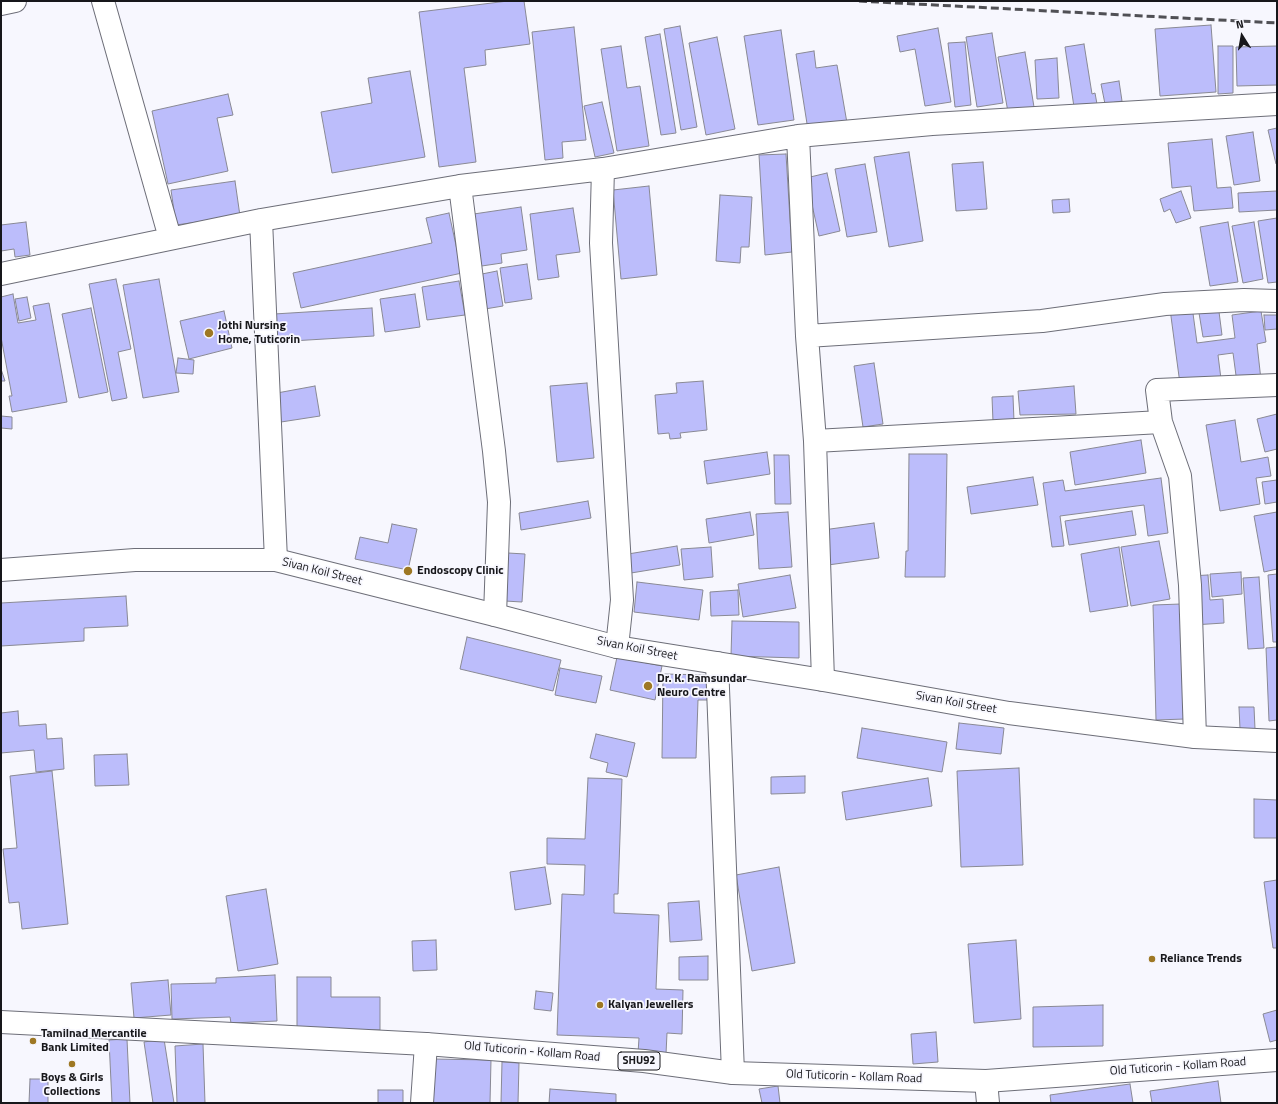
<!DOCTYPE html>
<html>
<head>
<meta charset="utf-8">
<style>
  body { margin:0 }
  #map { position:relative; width:1278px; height:1104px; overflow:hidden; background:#f7f7fe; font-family:"Titillium Web",sans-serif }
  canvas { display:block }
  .frame { position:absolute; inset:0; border:2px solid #17171b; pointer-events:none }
  .north { position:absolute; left:1222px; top:16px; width:40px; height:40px; -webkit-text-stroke:3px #f7f7fe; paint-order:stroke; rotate:349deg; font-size:11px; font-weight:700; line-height:16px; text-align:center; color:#17171b }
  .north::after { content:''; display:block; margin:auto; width:14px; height:18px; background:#17171b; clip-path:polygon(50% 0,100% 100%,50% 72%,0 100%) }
</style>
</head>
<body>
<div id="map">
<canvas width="1278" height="1104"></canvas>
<div class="frame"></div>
<div class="north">N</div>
</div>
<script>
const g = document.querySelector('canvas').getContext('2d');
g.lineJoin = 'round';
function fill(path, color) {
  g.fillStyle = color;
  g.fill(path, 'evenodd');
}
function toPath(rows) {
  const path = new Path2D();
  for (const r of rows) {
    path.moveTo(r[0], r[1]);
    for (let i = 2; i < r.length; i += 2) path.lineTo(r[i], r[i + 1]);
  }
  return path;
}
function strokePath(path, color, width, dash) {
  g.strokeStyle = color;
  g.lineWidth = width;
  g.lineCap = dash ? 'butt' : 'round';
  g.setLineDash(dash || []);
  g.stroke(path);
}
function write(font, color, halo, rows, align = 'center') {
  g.font = font + ' "Titillium Web",sans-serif';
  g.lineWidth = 3.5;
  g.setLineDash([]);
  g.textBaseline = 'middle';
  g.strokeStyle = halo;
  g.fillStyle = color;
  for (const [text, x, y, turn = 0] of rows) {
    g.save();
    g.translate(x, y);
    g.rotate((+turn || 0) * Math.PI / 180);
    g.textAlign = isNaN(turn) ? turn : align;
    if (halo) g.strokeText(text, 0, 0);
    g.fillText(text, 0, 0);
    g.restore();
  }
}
const building = toPath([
  [508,1,524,1,530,44,485,50,486,65,464,68,476,162,439,167,419,12,508,1],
  [1211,25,1216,92,1160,96,1155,29,1211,25],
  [680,26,697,127,681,130,664,29,680,26],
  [574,27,586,140,562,142,563,158,545,160,532,32,574,27],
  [938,28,951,102,925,106,915,49,900,52,897,36,938,28],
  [781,30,794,120,758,125,744,36,781,30],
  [992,33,1003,103,977,107,966,37,992,33],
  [660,34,676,133,661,135,645,37,660,34],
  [717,37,735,129,706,135,689,43,717,37],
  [965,42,971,105,955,107,948,43,965,42],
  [1084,44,1092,94,1095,93,1097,104,1074,107,1065,47,1084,44],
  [621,46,627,88,640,86,649,146,617,151,601,49,621,46],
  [1218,46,1233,46,1233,93,1218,94,1218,46],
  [1277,46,1277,85,1237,86,1236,47,1277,46],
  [814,51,816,68,837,65,847,123,808,130,796,54,814,51],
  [1025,52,1034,107,1008,112,998,57,1025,52],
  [1057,58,1059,98,1037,99,1035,60,1057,58],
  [410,71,425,157,332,173,321,112,372,103,368,78,410,71],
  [1119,81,1122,101,1105,104,1101,84,1119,81],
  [228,94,233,115,217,118,228,171,168,184,152,111,228,94],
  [602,102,614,153,595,157,584,106,602,102],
  [1277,128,1277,164,1276,164,1268,130,1277,128],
  [1253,132,1260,181,1234,185,1226,136,1253,132],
  [1212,139,1217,188,1231,187,1233,208,1194,211,1191,186,1172,188,1168,143,1212,139],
  [909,152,923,241,889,247,874,157,909,152],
  [786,154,792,252,765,255,759,155,786,154],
  [983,162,987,209,956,211,952,164,983,162],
  [865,164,877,232,847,237,835,169,865,164],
  [827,173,840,231,819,236,806,178,827,173],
  [235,181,240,216,176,225,171,190,235,181],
  [649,186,657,275,621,279,613,190,649,186],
  [1181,191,1191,218,1176,223,1170,209,1164,212,1160,199,1181,191],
  [1277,191,1277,210,1239,212,1238,193,1277,191],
  [720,195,752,197,749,247,741,247,740,263,716,261,720,195],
  [1069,199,1070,212,1053,213,1052,200,1069,199],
  [521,207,527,250,501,254,502,263,475,267,467,215,521,207],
  [573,208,580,252,556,255,559,277,538,280,530,214,573,208],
  [449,213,462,273,301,308,293,273,432,243,426,218,449,213],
  [1277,218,1277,282,1268,283,1258,221,1277,218],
  [26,222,30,255,15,257,14,249,1,251,1,225,26,222],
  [1228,222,1238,282,1210,286,1200,227,1228,222],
  [1254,222,1263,279,1243,283,1232,226,1254,222],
  [527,264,532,299,505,303,500,268,527,264],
  [497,271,503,306,479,310,472,276,497,271],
  [116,279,131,349,118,352,127,398,112,401,89,284,116,279],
  [159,279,179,392,143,398,123,285,159,279],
  [459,281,465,315,427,320,422,287,459,281],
  [13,294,18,323,36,320,33,306,49,303,67,402,12,412,9,396,12,396,1,337,1,297,13,294],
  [415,294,420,327,385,332,380,299,415,294],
  [27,297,31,318,19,321,15,299,27,297],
  [1218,304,1222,335,1203,337,1198,307,1218,304],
  [1192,306,1197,343,1235,338,1232,315,1261,311,1266,342,1257,344,1261,380,1237,383,1233,353,1218,355,1221,379,1180,384,1170,309,1192,306],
  [91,308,108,392,79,398,62,314,91,308],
  [372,308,374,336,275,342,274,314,372,308],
  [224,311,232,348,189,359,180,321,224,311],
  [1264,315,1277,315,1277,329,1265,330,1264,315],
  [178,358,194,360,193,374,176,373,178,358],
  [874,363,883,424,863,427,854,366,874,363],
  [1,369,5,381,1,381,1,369],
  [703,381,707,430,680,433,681,438,670,439,669,433,658,434,655,395,677,393,676,383,703,381],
  [587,383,594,458,557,462,550,386,587,383],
  [315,386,320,416,281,422,277,393,315,386],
  [1074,386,1076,414,1020,415,1018,391,1074,386],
  [1013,396,1014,421,993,422,992,397,1013,396],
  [1277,414,1277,449,1265,452,1257,419,1277,414],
  [1,416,12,417,12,429,1,428,1,416],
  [1235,420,1241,462,1268,457,1271,476,1256,478,1260,504,1220,511,1206,425,1235,420],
  [1141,440,1146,473,1075,485,1070,452,1141,440],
  [767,452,770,474,707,484,704,461,767,452],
  [909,454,947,454,945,577,905,577,906,551,908,551,909,454],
  [774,455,789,455,791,504,775,504,774,455],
  [1033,477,1038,505,971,514,967,487,1033,477],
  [1161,478,1168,533,1148,536,1144,505,1060,516,1064,546,1052,547,1043,483,1063,480,1065,491,1161,478],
  [1277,480,1277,502,1265,504,1262,482,1277,480],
  [588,501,591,518,521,530,519,513,588,501],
  [1132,511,1136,535,1069,545,1065,521,1132,511],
  [750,512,754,535,709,543,706,519,750,512],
  [788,512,792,567,759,569,756,514,788,512],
  [1277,512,1277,569,1264,572,1254,516,1277,512],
  [874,523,879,558,828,565,823,530,874,523],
  [392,524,417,529,408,570,355,559,360,537,388,543,392,524],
  [1159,541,1170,599,1131,606,1121,547,1159,541],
  [677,546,680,565,631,573,628,554,677,546],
  [711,547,713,577,684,580,681,549,711,547],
  [1119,547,1128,606,1090,612,1081,554,1119,547],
  [508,553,525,554,522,602,505,601,508,553],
  [1241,572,1242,594,1212,597,1210,574,1241,572],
  [1277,574,1277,642,1273,642,1268,575,1277,574],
  [790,575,796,608,743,617,738,584,790,575],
  [1208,575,1210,600,1223,599,1224,623,1193,625,1190,576,1208,575],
  [1259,577,1264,648,1248,649,1243,578,1259,577],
  [637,582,703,590,699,620,634,612,637,582],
  [738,590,739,615,711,616,710,592,738,590],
  [126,596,128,626,84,628,84,641,1,646,1,603,126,596],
  [1181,604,1185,719,1156,720,1153,605,1181,604],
  [732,621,799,622,799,658,731,656,732,621],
  [467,637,561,660,553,691,460,669,467,637],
  [1277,647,1277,720,1269,721,1266,648,1277,647],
  [617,657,662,666,655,700,610,690,617,657],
  [560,668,602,676,596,703,555,695,560,668],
  [663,674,711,675,711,700,698,700,696,758,662,758,663,674],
  [1239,707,1254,707,1255,729,1240,729,1239,707],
  [18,711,19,726,46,724,47,739,62,738,64,769,36,772,34,750,1,753,1,713,18,711],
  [959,723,1004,728,1001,754,956,749,959,723],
  [862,728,947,742,942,772,857,758,862,728],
  [596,734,635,743,627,777,606,772,608,763,590,758,596,734],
  [127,754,129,785,95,786,94,755,127,754],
  [1019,768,1023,865,961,867,957,771,1019,768],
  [52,771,68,924,22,929,19,902,9,903,3,849,17,848,10,776,52,771],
  [805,776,805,793,771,794,771,777,805,776],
  [588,778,622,779,618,894,614,894,614,913,659,915,656,989,683,990,682,1034,667,1033,666,1054,638,1053,639,1038,557,1035,562,894,584,895,585,865,547,864,547,838,585,839,588,778],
  [928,778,932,806,846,820,842,792,928,778],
  [1254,799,1277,800,1277,838,1254,838,1254,799],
  [545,867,551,904,515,910,510,872,545,867],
  [779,867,795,963,752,971,736,875,779,867],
  [1277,880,1277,948,1273,948,1264,882,1277,880],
  [266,889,278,964,238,971,226,896,266,889],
  [699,901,702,940,670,942,668,903,699,901],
  [436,940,437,970,413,971,412,941,436,940],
  [1016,940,1021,1019,974,1023,968,944,1016,940],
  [708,956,708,980,679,980,679,957,708,956],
  [275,975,277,1021,231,1023,230,1017,172,1019,171,984,216,983,216,978,275,975],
  [297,977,331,977,331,997,380,997,380,1030,297,1030,297,977],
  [168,980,171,1015,134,1018,131,983,168,980],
  [536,991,553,993,551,1011,534,1009,536,991],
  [1103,1005,1103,1046,1033,1047,1033,1007,1103,1005],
  [1277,1010,1277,1040,1270,1042,1263,1014,1277,1010],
  [936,1032,938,1062,913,1064,911,1034,936,1032],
  [127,1039,130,1103,112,1103,109,1040,127,1039],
  [164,1039,174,1103,153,1103,144,1042,164,1039],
  [203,1044,205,1103,177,1103,175,1046,203,1044],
  [432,1059,491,1060,490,1103,431,1103,432,1059],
  [502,1062,519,1063,518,1103,501,1103,502,1062],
  [30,1079,48,1079,48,1103,29,1103,30,1079],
  [1218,1081,1221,1103,1152,1103,1150,1091,1218,1081],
  [1130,1084,1133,1103,1051,1103,1050,1095,1130,1084],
  [778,1086,780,1103,762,1103,759,1089,778,1086],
  [550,1089,616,1094,616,1103,549,1103,550,1089],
  [378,1090,403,1090,403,1103,378,1103,378,1090]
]);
const minor = toPath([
  [103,1,170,238],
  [1,4,15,1],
  [798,136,807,336,815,441,823,680],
  [603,169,601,243,622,600,617,647],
  [460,186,494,451,499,502,495,615],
  [261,220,276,560],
  [1,274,261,220,460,186,603,169,798,136,932,124,1277,104],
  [807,336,1042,321,1165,304,1244,300,1277,301],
  [815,441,1161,422],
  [717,663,733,1073],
  [1195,737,1190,585,1180,476,1161,422,1157,390,1277,385],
  [422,1103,426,1044]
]);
const tertiary = toPath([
  [1,570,135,560,276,560,495,615,617,647,823,680,1009,713,1195,737,1277,741],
  [986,1081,988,1103]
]);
const primary = toPath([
  [1,1022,426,1044,644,1061,733,1073,986,1081,1277,1060]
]);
const rail = toPath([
  [859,1,1277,23]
]);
const markers = [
  [209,333,5,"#9e7824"],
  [408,571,5,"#9e7824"],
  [648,686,5,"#9e7824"],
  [1152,959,4,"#9e7824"],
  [600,1005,4,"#9e7824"],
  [33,1041,4,"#9e7824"],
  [72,1064,4,"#9e7824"]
];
const shields = [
  [639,1061,42]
];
const shieldNames = [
  ["SHU92",639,1061]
];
const poiNames = [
  ["Jothi Nursing",218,326],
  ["Home, Tuticorin",218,340],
  ["Endoscopy Clinic",417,571],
  ["Dr. K. Ramsundar",657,679],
  ["Neuro Centre",657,693],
  ["Reliance Trends",1160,959],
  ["Kalyan Jewellers",608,1005],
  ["Tamilnad Mercantile",41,1034],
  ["Bank Limited",41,1048],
  ["Boys & Girls",72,1078,"center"],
  ["Collections",72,1092,"center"]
];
const streetNames = [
  ["Sivan Koil Street",322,572,14],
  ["Sivan Koil Street",637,649,11],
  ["Sivan Koil Street",956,703,10],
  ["Old Tuticorin - Kollam Road",532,1052,5],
  ["Old Tuticorin - Kollam Road",1178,1067,-4],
  ["Old Tuticorin - Kollam Road",854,1077,2]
];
fill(building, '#bcbdfb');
strokePath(building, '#898994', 1);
strokePath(minor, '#6d6e78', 24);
strokePath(tertiary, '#6d6e78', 24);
strokePath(primary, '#6d6e78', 24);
strokePath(minor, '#fff', 22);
strokePath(tertiary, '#fff', 22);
strokePath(primary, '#fff', 22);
strokePath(rail, '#505055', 3, [8, 4]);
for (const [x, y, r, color] of markers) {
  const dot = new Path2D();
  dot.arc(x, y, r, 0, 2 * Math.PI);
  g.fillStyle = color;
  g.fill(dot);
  strokePath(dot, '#f7f7fe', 1.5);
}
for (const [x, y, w] of shields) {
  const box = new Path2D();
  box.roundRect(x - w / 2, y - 9, w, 18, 3);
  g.fillStyle = '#f7f7fe';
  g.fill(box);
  strokePath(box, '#17171b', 1);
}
write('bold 11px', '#17171b', null, shieldNames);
write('bold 12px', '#17171b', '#f7f7fe', poiNames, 'left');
write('12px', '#17171b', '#f7f7fe', streetNames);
</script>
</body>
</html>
